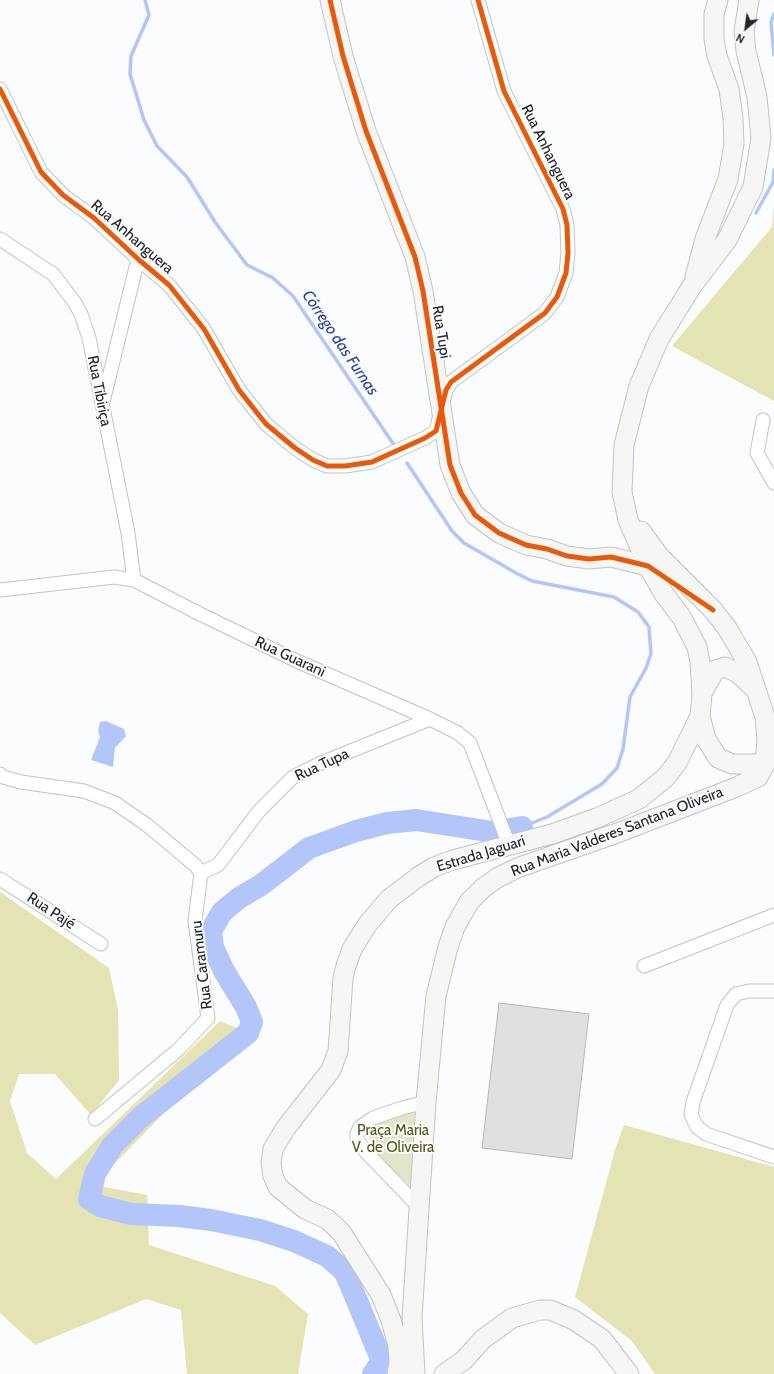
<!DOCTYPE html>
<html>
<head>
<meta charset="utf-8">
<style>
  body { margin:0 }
  #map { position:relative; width:774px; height:1374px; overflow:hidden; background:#fbfcfd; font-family:Cabin,sans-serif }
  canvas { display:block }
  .north { position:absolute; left:726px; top:8px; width:40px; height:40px; -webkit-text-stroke:3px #fafbfe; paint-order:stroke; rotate:209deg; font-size:11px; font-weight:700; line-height:16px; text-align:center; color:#222325 }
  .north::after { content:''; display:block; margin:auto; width:14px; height:18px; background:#222325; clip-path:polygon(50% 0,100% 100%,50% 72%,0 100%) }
</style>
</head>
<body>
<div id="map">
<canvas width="774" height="1374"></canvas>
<div class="north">N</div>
</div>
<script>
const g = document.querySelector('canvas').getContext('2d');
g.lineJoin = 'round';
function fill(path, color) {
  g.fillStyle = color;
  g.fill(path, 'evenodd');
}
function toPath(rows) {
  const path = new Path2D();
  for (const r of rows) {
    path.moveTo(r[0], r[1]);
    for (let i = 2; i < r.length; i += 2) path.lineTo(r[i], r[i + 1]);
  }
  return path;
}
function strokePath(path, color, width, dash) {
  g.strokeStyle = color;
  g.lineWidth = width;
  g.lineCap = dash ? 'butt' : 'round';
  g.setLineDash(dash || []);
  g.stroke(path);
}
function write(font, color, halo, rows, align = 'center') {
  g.font = font + ' Cabin,sans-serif';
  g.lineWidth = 4;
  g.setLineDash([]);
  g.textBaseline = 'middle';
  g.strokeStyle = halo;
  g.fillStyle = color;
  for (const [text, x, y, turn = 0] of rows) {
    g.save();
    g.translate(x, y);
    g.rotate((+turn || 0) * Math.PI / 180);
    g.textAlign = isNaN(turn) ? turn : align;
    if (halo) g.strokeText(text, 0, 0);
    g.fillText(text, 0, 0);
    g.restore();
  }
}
const green = toPath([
  [415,1113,412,1161,411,1187,374,1151,368,1135,379,1123,394,1116]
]);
const forest = toPath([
  [774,206,774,401,672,346,772,227],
  [0,892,109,968,118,1010,119,1080,91,1115,55,1074,19,1074,10,1101,27,1153,56,1179,220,1021,239,1029,232,1043,94,1185,147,1195,149,1245,275,1286,308,1314,298,1374,187,1374,181,1310,146,1299,35,1345,0,1313],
  [624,1125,774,1167,774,1374,655,1374,632,1341,575,1297,615,1150]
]);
const water = toPath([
  [106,721,124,729,126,736,115,748,113,767,91,760,100,737,98,731,100,722]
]);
const stream = toPath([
  [145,0,149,15,131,56,130,74,144,120,157,146,187,177,215,222,247,265,273,278,293,296,394,445],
  [774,14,771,22,774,55],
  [756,213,773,182,774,170],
  [407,463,452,531,464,543,516,573,532,581,614,597,638,612,649,627,651,654,646,668,630,697,623,749,617,768,602,784,547,817,522,827]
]);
const river = toPath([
  [373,1374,382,1361,350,1284,344,1271,327,1256,294,1241,260,1230,211,1220,179,1216,131,1214,100,1206,89,1199,95,1174,112,1146,141,1117,248,1033,252,1022,246,1007,224,971,213,947,211,931,222,912,239,898,261,885,309,848,356,831,387,823,416,820,493,832,522,827]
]);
const building = toPath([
  [499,1003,589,1014,572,1159,482,1148,499,1003]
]);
const street = toPath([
  [0,89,41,172,63,195,94,218,138,259,169,285,204,329,239,390,266,424,295,448,313,460,327,466,345,466,372,462,425,438,436,431,446,390,451,382,545,313,557,297,566,273,568,253,567,225,563,209,504,91,478,0],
  [0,239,53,274,75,303,81,314,89,338,128,533,134,580],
  [103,402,138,259],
  [763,420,757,453,774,483],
  [0,590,114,577,134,580,198,613,299,662,430,719,458,733,470,743,509,845],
  [0,774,3,777,21,782,84,791,115,803,147,825,196,866,201,873,195,921,208,1018,179,1049,95,1119],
  [201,873,218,865,259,811,293,777,321,763,430,719],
  [0,879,101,944],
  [644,966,774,915],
  [774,991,749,991,736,994,727,1005,693,1102,691,1115,697,1127,706,1134,774,1157],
  [419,1207,366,1152,357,1140,357,1134,360,1127,373,1118,402,1108,426,1102]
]);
const secondary = toPath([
  [330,0,343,56,366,131,415,257,423,291,450,465,461,493,475,515,499,533,526,545,547,549,567,556,589,559,611,557,648,566,656,571],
  [695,277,705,239,728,179,734,144,733,118,729,89,717,56,714,39,714,14,718,0],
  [702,693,715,670,725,667,738,673,755,689],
  [700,716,706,739,718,758,732,764,765,764],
  [397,1374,399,1362,398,1346,391,1320,381,1295,341,1232,327,1219,305,1209,278,1187,273,1176,271,1163,273,1149,285,1129,331,1070,338,1051,343,978,346,966,352,949,367,925,389,899,418,877,434,867,453,860,552,834,597,818,639,799,665,778,677,763,700,716,702,694,700,662,697,647,682,618,664,594,648,566,628,520,622,492,624,445,639,386,659,339,692,286,727,240,753,187,761,138,757,97,746,51,744,31,749,0],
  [415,1374,412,1317,426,1102,436,996,448,947,455,927,469,902,483,888,497,878,517,868,620,832,734,788,758,777,765,764,767,741,765,717,747,662,727,628,713,610,659,556,641,531],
  [444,1374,464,1360,483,1339,512,1318,540,1310,550,1310,574,1320,602,1339,629,1374]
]);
const cycleway = toPath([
  [330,0,343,56,366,131,415,257,423,291,450,465,461,493,475,515,499,533,526,545,547,549,567,556,589,559,611,557,648,566,713,610],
  [0,89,41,172,63,195,94,218,138,259,169,285,204,329,239,390,266,424,295,448,313,460,327,466,345,466,372,462,425,438,436,431,446,390,451,382,545,313,557,297,566,273,568,253,567,225,563,209,504,91,478,0]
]);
const streetNames = [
  ["Rua Anhanguera",548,152,64],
  ["Rua Anhanguera",132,237,41],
  ["Rua Tupi",441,332,81],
  ["Rua Tibiriça",99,391,79],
  ["Rua Guarani",290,657,25],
  ["Rua Tupa",322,765,-25],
  ["Rua Maria Valderes Santana Oliveira",617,832,-21],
  ["Estrada Jaguari",481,854,-17],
  ["Rua Pajé",51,911,33],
  ["Rua Caramuru",202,965,-97]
];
const parkNames = [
  ["Praça Maria",393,1131],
  ["V. de Oliveira",393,1148]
];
const waterNames = [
  ["Córrego das Furnas",340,343,56]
];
fill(green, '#e3e4c9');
fill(forest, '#e3e3b4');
fill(water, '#b4c6f9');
strokePath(stream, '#b4c6f9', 3.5);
strokePath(river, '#b4c6f9', 22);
fill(building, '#e0e0e2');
strokePath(building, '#b7b8b9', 1);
strokePath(street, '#c3c3c5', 15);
strokePath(secondary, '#c3c3c5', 21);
strokePath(street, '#feffff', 13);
strokePath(secondary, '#f6f6f4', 19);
strokePath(cycleway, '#e8590c', 5);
write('15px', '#222325', '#fafbfe', streetNames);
write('15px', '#575516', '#fafbfe', parkNames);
write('italic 16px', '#2a3f91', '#fafbfe', waterNames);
</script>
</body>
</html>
